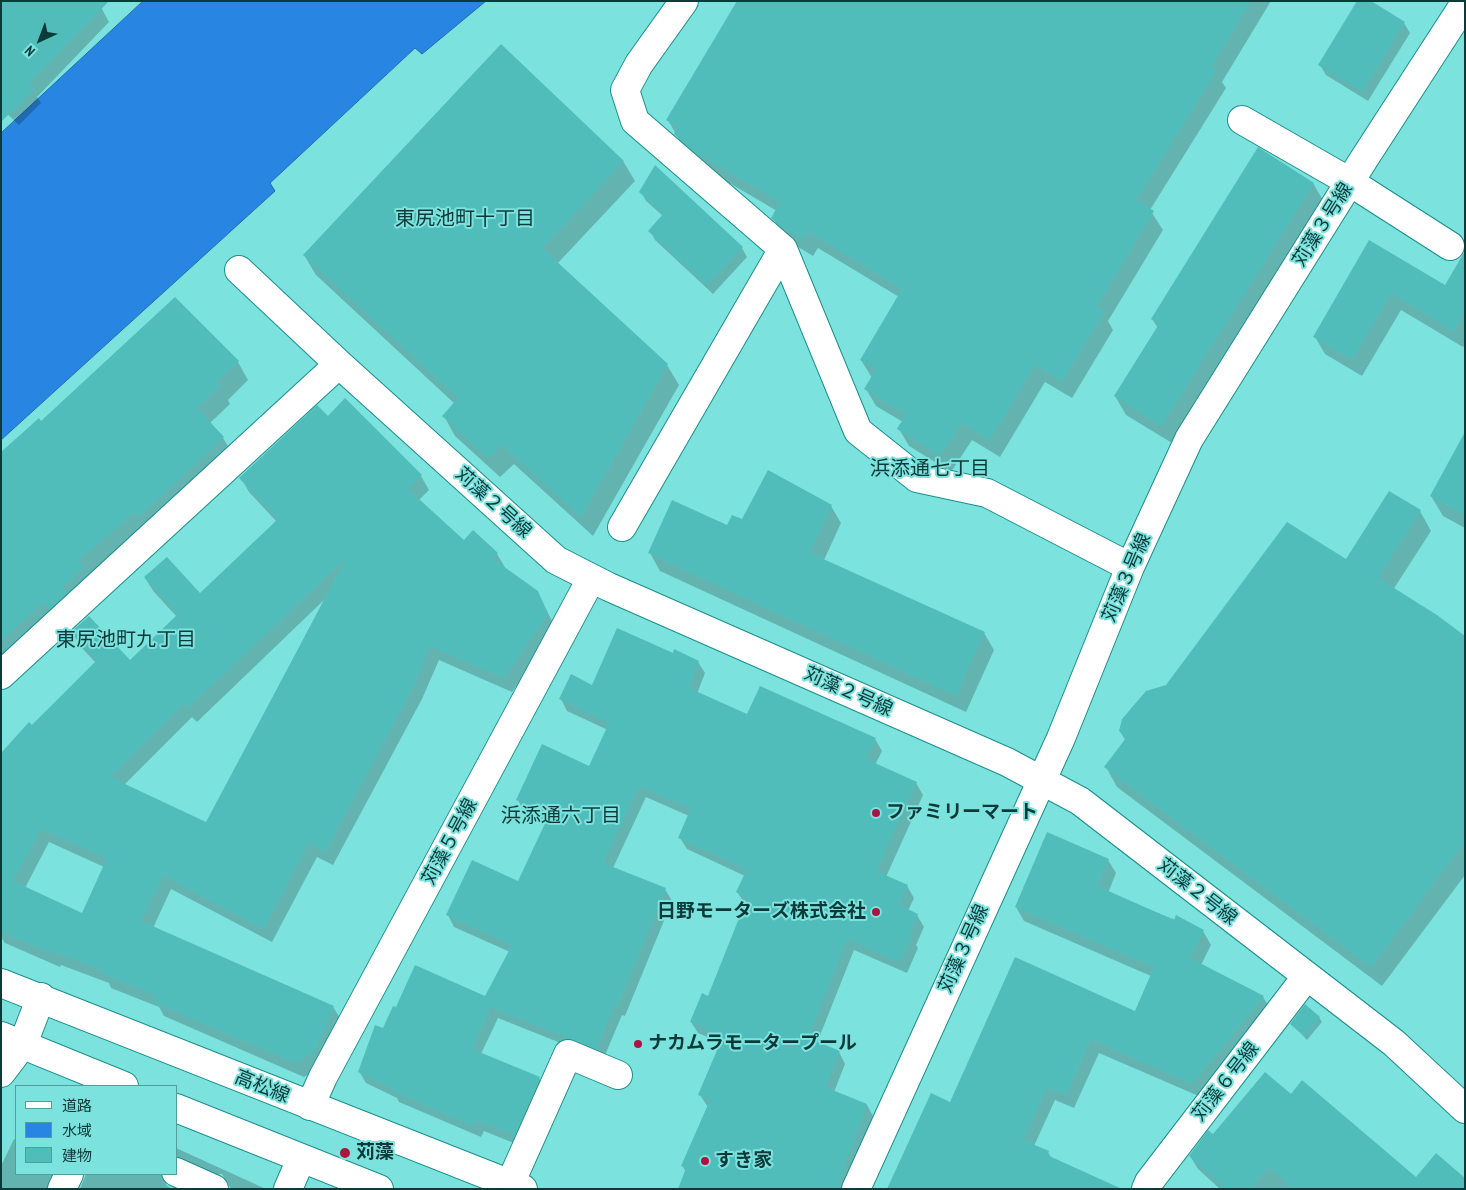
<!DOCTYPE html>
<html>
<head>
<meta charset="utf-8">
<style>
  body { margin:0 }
  #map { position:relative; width:1466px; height:1190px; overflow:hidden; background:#7ce2de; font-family:"PT Sans Narrow","Noto Sans JP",sans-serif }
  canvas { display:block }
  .frame { position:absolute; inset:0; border:2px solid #0c3a39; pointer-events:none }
  .legend { position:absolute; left:15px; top:1085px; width:162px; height:90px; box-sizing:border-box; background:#7ce2de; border:1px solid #4f9f9c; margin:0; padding:6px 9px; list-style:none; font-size:15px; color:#0c3a39 }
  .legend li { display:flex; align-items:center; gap:10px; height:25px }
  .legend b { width:25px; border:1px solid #4f9f9c }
  .north { position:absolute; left:15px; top:15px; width:50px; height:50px; -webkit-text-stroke:4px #7ce2de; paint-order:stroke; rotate:223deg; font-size:14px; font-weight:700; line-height:20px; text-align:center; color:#0c3a39 }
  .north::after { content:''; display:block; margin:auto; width:18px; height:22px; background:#0c3a39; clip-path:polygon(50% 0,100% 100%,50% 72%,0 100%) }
</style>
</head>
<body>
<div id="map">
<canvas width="1466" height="1190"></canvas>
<div class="frame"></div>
<ul class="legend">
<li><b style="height:6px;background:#fff"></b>道路</li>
<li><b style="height:14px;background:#2885e2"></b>水域</li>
<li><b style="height:14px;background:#51bdba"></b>建物</li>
</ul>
<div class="north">N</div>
</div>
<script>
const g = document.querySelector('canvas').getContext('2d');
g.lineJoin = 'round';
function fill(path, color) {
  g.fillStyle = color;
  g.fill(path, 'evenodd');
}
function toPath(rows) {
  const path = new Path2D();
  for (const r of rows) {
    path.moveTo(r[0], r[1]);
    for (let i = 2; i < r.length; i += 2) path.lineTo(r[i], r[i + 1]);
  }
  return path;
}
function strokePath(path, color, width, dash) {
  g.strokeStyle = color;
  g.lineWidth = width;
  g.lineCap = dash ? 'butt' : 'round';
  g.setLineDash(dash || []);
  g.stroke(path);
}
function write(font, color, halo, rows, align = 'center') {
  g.font = font + ' "PT Sans Narrow","Noto Sans JP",sans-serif';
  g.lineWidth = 4;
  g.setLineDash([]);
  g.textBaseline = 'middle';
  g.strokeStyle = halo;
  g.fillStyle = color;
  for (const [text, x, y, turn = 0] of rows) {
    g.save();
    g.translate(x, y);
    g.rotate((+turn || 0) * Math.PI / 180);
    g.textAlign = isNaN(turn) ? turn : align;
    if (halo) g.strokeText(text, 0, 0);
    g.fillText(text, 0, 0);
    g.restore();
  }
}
const water = toPath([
  [143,1,486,1,422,54,415,48,270,183,275,191,1,440,1,133,143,1]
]);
const shadow = toPath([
  [94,1,102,9,109,22,37,97,41,103,19,125,1,108],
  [738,1,1271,1,1222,82,1226,88,1150,210,1163,230,1108,321,1113,330,1072,398,1045,382,1000,457,972,440,951,472,909,446,899,429,903,422,876,406,866,389,872,378,861,360,899,297,818,248,813,256,790,242,783,236,773,218,777,211,704,168,686,152,668,120],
  [1404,23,1410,33,1368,101,1326,75,1320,65],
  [623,161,635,181,557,264,667,365,679,385,593,536,514,464,500,477,455,436,444,416,455,404,316,275,304,255],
  [1313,183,1324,202,1172,443,1126,415,1115,396,1158,328,1152,319],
  [641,192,742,248,747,257,713,294,655,240,650,231,663,216,646,201],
  [1370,242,1445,286,1465,276,1465,344,1463,347,1401,310,1362,376,1325,354,1315,337],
  [238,362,248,380,228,400,230,404,210,423,223,438,234,456,1,668,1,454,41,422],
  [327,417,421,476,429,490,419,500,464,542,473,532,497,554,506,569,537,591,556,629,512,692,439,660,422,699,333,865,317,857,272,942,171,889,153,928,333,1007,342,1021,322,1066,304,1077,164,1016,159,1007,111,988,109,983,61,965,60,967,5,943,1,937,1,755,96,663,81,647,72,632,130,662,177,617,154,592,145,578,200,595,277,522,249,492,241,478],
  [324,600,207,823,124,785,192,717,197,722],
  [49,842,104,867,83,915,25,888],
  [1465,435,1465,528,1443,516,1431,496],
  [831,506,841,523,824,560,984,633,994,650,966,712,660,571,650,553,742,521],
  [1420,511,1431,531,1393,590,1465,638,1465,875,1382,986,1117,787,1106,767,1125,740,1120,731,1166,686],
  [673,655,698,662,705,673,697,694,748,716,875,739,882,751,875,765,916,783,923,795,886,877,907,886,914,898,908,911,917,915,924,927,916,945,918,948,907,973,854,950,817,1043,839,1052,845,1064,834,1092,867,1105,873,1116,844,1189,679,1189,686,1172,682,1165,708,1107,700,1095,721,1043,698,1033,691,1022,708,997,746,905,737,892,745,876,687,849,680,838,689,816,646,797,613,868,665,889,672,901,625,1016,622,1015,603,1060,498,1018,481,1054,539,1078,546,1090,521,1146,484,1131,481,1137,399,1102,397,1098,366,1083,359,1071,384,1029,486,998,510,952,454,927,448,915,519,883,547,822,524,812,518,800,590,767,608,730,567,711,561,699],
  [1108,860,1116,873,1108,893,1203,931,1211,945,1201,965,1263,997,1271,1010,1201,1097,1099,1053,1074,1108,1055,1100,1034,1146,1048,1152,1052,1159,888,1189,931,1095,951,1104,1135,1012,1151,976,1024,921,1016,907],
  [1319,1017,1322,1022,1307,1040,1292,1024],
  [1291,1095,1416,1179,1465,1189,1220,1189,1198,1169,1190,1156,1213,1136],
  [14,1139,16,1140,16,1174,64,1174,57,1189,1,1189,1,1166],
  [176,1148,266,1189,231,1189,222,1174,219,1174,224,1184,176,1168],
  [86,1174,170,1174,166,1185,172,1189,80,1189]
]);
const building = toPath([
  [1,1,109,1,29,84,34,89,1,122],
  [737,1,1251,1,1211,67,1217,70,1136,200,1154,211,1096,307,1104,312,1062,382,1035,365,990,440,962,423,940,455,897,429,906,414,864,389,876,369,860,360,902,289,808,231,803,239,779,225,771,218,780,202,692,150,674,134,678,127,666,120],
  [1357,1,1371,1,1405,22,1362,92,1318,65],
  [501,44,624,161,542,248,668,364,581,517,502,445,488,458,442,416,458,398,303,255],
  [1258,147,1314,183,1161,426,1114,396,1159,324,1151,319],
  [655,165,743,247,707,285,648,231,663,214,639,192],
  [1369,240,1445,285,1465,251,1465,310,1453,331,1391,293,1352,360,1313,337],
  [175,297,239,361,217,382,221,385,197,408,224,437,139,517,134,512,78,561,84,567,62,587,67,593,50,609,43,602,1,641,1,452,39,418,41,421],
  [345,398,422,475,408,489,464,540,473,530,498,553,493,559,538,591,548,614,504,678,430,646,414,685,325,852,309,843,263,929,163,875,141,921,334,1006,314,1052,295,1063,154,1002,157,996,102,973,103,970,52,951,52,953,1,932,1,753,29,722,32,725,97,660,71,632,89,616,130,660,178,614,144,577,167,557,200,593,278,519,239,478,317,405,328,416],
  [347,557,206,822,110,777,184,704,188,708],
  [41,829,107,858,82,913,13,881],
  [1465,432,1465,515,1430,496],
  [768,470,832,505,810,553,985,632,956,696,648,553,672,500,727,525,732,515,742,519],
  [1389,491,1421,510,1378,578,1437,615,1465,636,1465,841,1371,967,1104,767,1126,738,1119,731,1122,719,1146,691,1166,685,1287,522,1346,559],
  [617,628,673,653,674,649,699,661,689,688,747,714,760,686,876,738,866,759,917,782,876,871,908,885,899,905,918,914,910,934,912,935,900,962,847,939,808,1038,840,1051,825,1087,867,1104,836,1189,678,1189,686,1168,681,1166,710,1100,698,1095,723,1036,690,1022,702,993,708,996,747,898,736,892,747,869,678,838,691,808,639,786,603,863,666,888,618,1005,615,1004,596,1049,491,1007,472,1049,540,1077,515,1135,477,1120,474,1126,391,1090,392,1088,358,1072,375,1025,383,1028,393,1006,396,1007,415,965,485,996,512,945,446,915,472,860,518,881,549,815,516,800,542,744,589,766,609,723,559,699,571,674,592,685],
  [1047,832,1109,859,1097,886,1174,920,1176,915,1204,930,1190,958,1264,996,1192,1084,1091,1039,1066,1095,1047,1087,1023,1140,1049,1151,1047,1155,1122,1189,887,1189,931,1093,950,1102,1015,957,1135,1011,1154,967,1015,907],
  [1305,1004,1320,1017,1304,1036,1290,1024],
  [1265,1072,1291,1094,1302,1080,1416,1177,1436,1153,1465,1178,1465,1189,1295,1189,1269,1167,1250,1189,1227,1189,1189,1156,1208,1130,1213,1134]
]);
const minor = toPath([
  [684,1,639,64,625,90,635,121,783,249,858,431,917,478,987,493,1130,567],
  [1242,120,1350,182,1450,246],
  [239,270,339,364,556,560,609,587,1007,762,1080,801,1394,1043,1465,1109],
  [622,527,783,249],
  [1,675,339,364],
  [1,1073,23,1044,41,997],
  [310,1106,323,1077,591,579],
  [176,1172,214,1189],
  [510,1184,568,1054,618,1075],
  [62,1189,69,1174],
  [288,1189,301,1159],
  [856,1189,1061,738,1130,567,1189,439,1364,159,1465,3],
  [1146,1189,1149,1182,1307,976]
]);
const major = toPath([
  [1,983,523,1189],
  [1,1036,124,1086],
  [176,1108,379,1189]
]);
const markers = [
  [876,813,5,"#aa1540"],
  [876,912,5,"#aa1540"],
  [638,1044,5,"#aa1540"],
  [345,1153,6,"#aa1540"],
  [705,1161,5,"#aa1540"]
];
const streetNames = [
  ["苅藻３号線",1323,225,-58],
  ["苅藻２号線",493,503,42],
  ["苅藻３号線",1127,578,-67],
  ["苅藻２号線",848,692,24],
  ["苅藻５号線",450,842,-62],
  ["苅藻２号線",1197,892,38],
  ["苅藻３号線",964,949,-66],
  ["苅藻６号線",1226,1082,-52],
  ["高松線",262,1087,22]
];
const poiNames = [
  ["ファミリーマート",886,813],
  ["日野モーターズ株式会社",866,912,"right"],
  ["ナカムラモータープール",648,1044],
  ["苅藻",356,1153],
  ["すき家",715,1161]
];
const neighbourhoodNames = [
  ["東尻池町十丁目",465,219],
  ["浜添通七丁目",930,469],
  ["東尻池町九丁目",126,640],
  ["浜添通六丁目",561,816]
];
fill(water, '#2885e2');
strokePath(water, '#206eaf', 1);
fill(shadow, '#0003');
fill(building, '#51bdba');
strokePath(minor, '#1a8f8d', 30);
strokePath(major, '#1a8f8d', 30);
strokePath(minor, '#fff', 28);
strokePath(major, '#fff', 28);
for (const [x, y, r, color] of markers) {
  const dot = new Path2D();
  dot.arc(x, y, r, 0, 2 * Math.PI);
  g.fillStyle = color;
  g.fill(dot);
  strokePath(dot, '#7ce2de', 2);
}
write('19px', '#0c3a39', '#7ce2de', streetNames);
write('bold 19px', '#0c3a39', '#7ce2de', poiNames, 'left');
write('20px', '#0c3a39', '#7ce2de', neighbourhoodNames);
</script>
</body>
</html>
